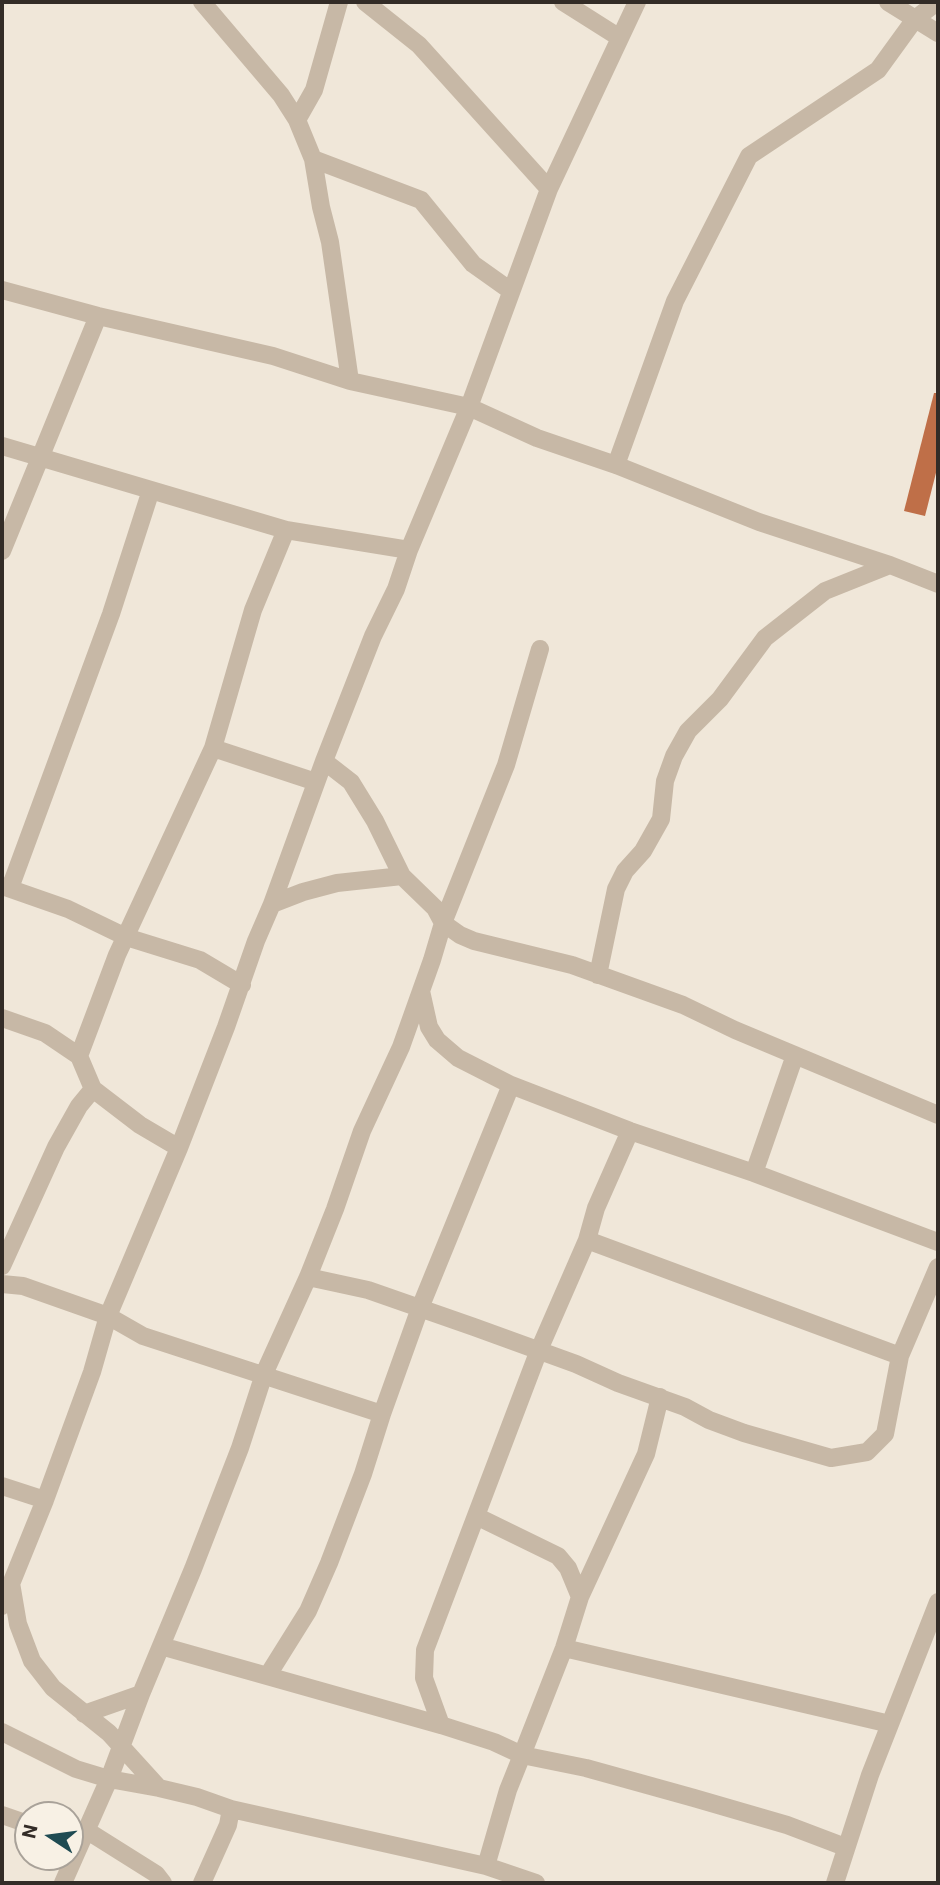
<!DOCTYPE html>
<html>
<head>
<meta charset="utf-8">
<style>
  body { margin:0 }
  #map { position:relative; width:940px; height:1885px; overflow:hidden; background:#f0e7d9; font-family:Roboto,sans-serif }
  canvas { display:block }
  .frame { position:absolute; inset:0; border:4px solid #332c27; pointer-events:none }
  .north { position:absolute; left:14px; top:1801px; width:70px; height:70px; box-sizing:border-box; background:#f8f1e5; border:2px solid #a9a299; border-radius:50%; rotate:283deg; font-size:19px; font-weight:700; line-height:28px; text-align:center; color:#332c27 }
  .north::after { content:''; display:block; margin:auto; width:24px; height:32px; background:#1f4b52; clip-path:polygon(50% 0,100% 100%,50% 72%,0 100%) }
</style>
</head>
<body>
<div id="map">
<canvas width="940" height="1885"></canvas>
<div class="frame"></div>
<div class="north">N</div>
</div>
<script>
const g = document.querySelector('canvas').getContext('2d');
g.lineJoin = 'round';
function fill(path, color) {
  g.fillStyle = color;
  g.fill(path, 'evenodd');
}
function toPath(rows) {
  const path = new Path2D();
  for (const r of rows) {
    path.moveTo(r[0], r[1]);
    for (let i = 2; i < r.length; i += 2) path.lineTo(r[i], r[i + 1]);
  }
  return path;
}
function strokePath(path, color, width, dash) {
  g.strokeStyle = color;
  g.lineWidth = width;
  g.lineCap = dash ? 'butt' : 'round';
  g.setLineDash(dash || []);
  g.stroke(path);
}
const building = toPath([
  [934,393,938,393,938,465,925,516,904,511]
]);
const minor = toPath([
  [202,2,281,95,297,120,313,159,321,207,330,242,350,381],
  [365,2,419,45,549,189],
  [563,2,620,38],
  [888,2,938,33],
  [297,120,314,90,339,2],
  [313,159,421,200,473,264,511,291],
  [2,290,98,316,273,356,350,381,469,407,537,438,616,465,759,522,890,565,938,584],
  [2,446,286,530,409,550],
  [616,465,675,301,749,156,878,70,915,19,937,2],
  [286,530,253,610,213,748,316,782],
  [2,551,98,316],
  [324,761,351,782,375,821,402,876,435,908,443,923,460,935,474,941,572,965,683,1005,735,1030,938,1115],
  [2,886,68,909,126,937,200,960,242,985],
  [10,888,111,614,151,490],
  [272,904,303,892,337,883,402,876],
  [598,975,616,889,625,871,643,851,661,819,665,781,674,756,688,731,720,699,765,638,825,591,890,565],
  [421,991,429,1027,437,1040,458,1058,511,1085],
  [2,1018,45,1033,79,1056,93,1089,140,1125,179,1148],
  [79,1056,117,955,213,748],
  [754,1173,795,1055],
  [2,1266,56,1147,79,1106,93,1089],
  [308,1277,368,1290,474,1327,576,1364,618,1383,685,1407,709,1420,744,1433,831,1458,867,1452,885,1434,900,1356,587,1240,596,1208,630,1131],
  [2,1284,23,1286,108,1316,143,1336,382,1414],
  [900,1356,938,1267],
  [2,1486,45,1500],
  [476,1516,558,1556,568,1568,580,1597,564,1648,522,1755,586,1768,694,1798,787,1825,845,1847],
  [11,1583,18,1624,32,1661,53,1688,109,1733,159,1788],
  [580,1597,646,1454,660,1397],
  [2,1606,45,1500,92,1372,108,1316,179,1148,226,1027,256,941,272,904,324,761,373,636,396,589,409,550,469,407,549,189,637,2],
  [161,1646,441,1725,494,1742,522,1755,508,1790,486,1866],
  [564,1648,890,1724],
  [268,1675,308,1611,329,1563,363,1474,382,1414,420,1308,511,1085,630,1131,754,1173,938,1242],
  [84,1714,141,1694],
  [441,1725,424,1678,425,1650,539,1350,587,1240],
  [2,1732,76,1769,109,1779,159,1788,197,1797,231,1809,486,1866,536,1883],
  [2,1815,28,1824],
  [86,1830,156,1874,163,1883],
  [63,1883,109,1779,141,1694,193,1569,240,1448,264,1374,308,1277,335,1209,362,1131,401,1047,432,960,443,923,506,765,540,649],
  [202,1883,228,1825,231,1809],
  [835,1883,870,1775,938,1602]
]);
fill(building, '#bf6f48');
strokePath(minor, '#c7b8a6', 18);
</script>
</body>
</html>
